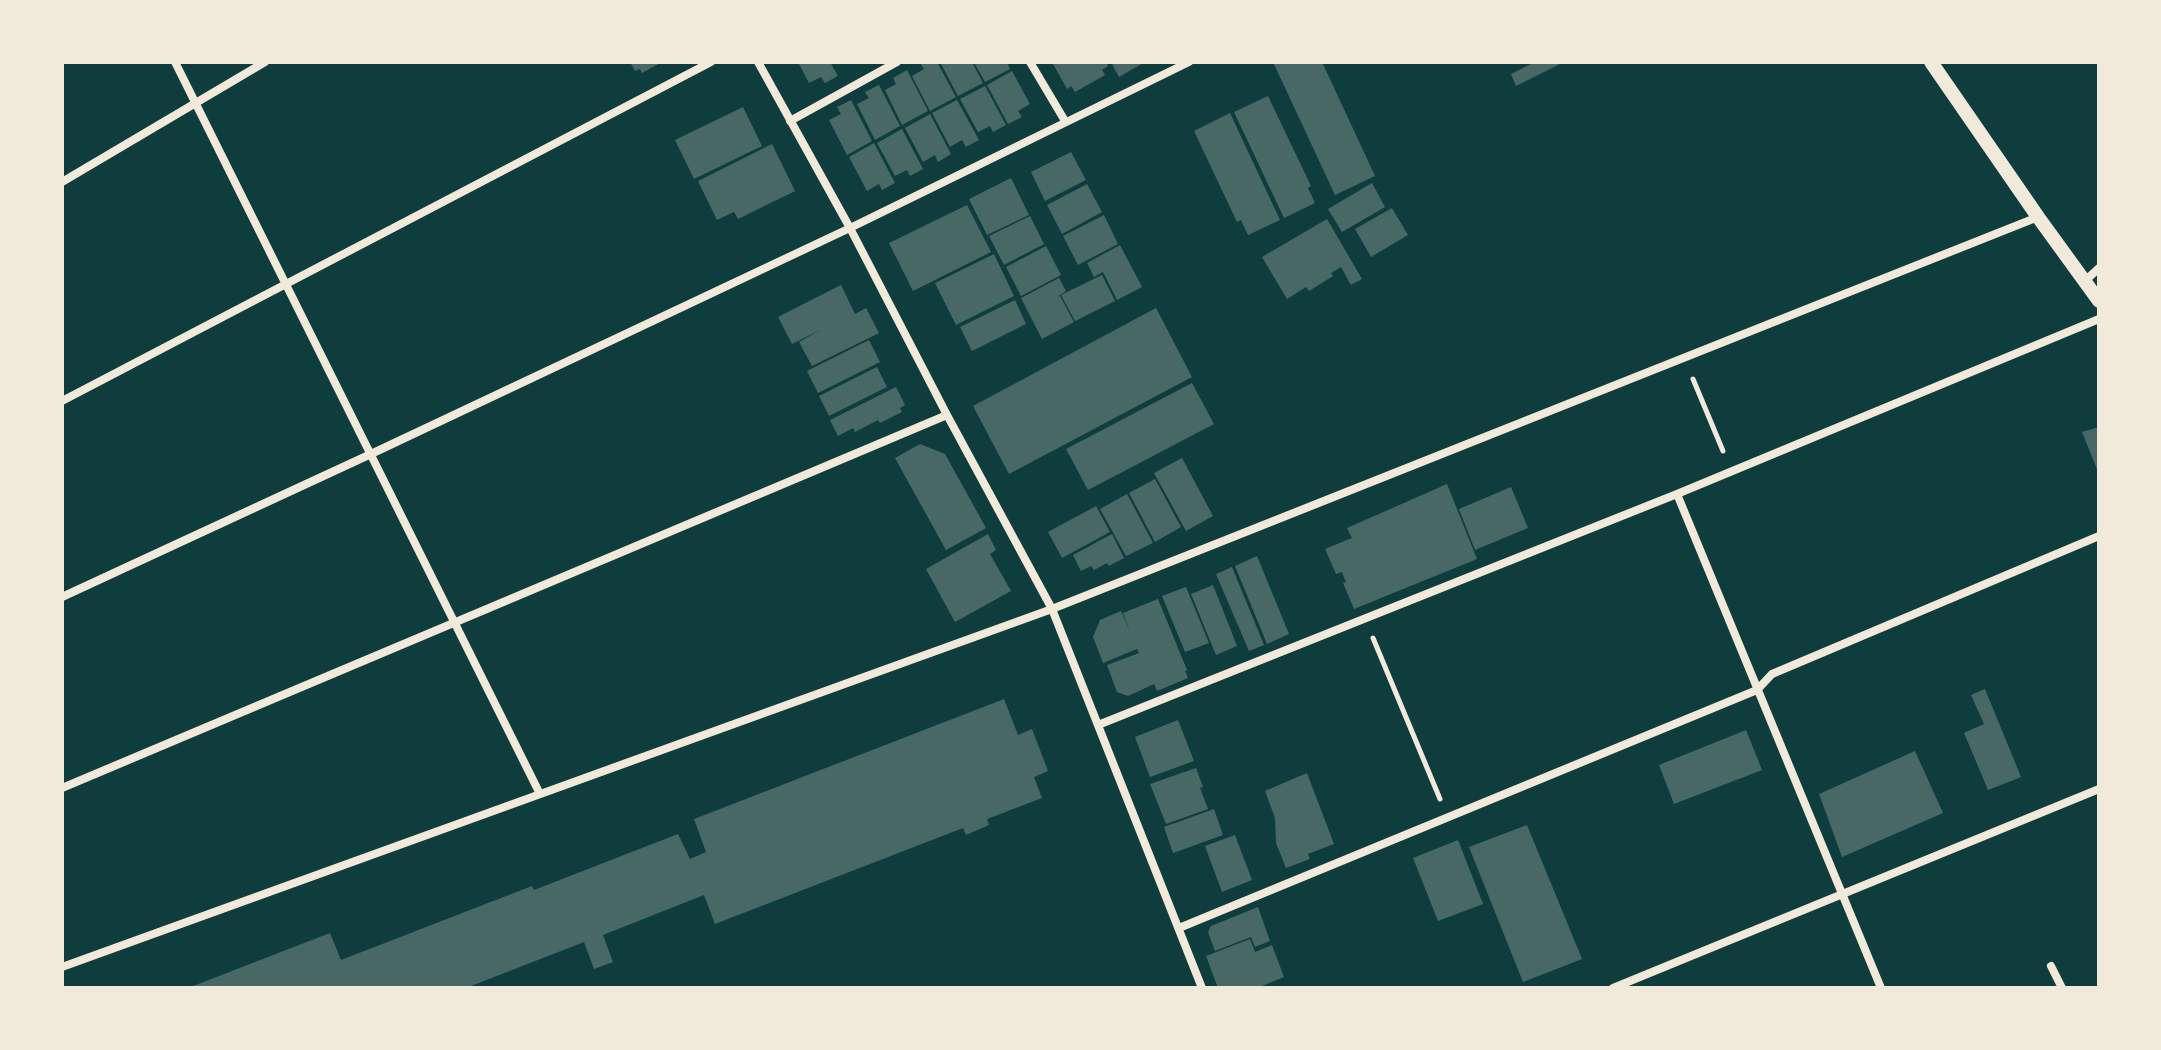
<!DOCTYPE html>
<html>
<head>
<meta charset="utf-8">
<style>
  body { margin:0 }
  #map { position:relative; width:2161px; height:1050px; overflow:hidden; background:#0f3d3e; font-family:"Exo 2",sans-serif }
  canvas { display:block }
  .frame { position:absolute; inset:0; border:64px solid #f1e9da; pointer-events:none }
</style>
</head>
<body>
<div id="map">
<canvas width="2161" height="1050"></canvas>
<div class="frame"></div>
</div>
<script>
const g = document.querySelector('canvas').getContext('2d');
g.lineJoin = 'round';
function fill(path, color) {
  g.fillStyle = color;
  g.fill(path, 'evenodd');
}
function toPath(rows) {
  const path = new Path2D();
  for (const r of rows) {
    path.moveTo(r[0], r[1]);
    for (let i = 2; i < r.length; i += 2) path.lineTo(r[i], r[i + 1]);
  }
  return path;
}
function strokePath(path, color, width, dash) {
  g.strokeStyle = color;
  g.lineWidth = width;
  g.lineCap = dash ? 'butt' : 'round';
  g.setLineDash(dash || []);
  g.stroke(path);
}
const building = toPath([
  [630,62,662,62,642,73,640,69,635,71],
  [798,62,830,62,838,76,825,83,821,77,809,83],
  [922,62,937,62,956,97,930,111,912,76,924,69,920,63],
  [940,62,972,62,983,83,958,96],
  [974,62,1007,62,1010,69,985,82],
  [1052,62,1106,62,1108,66,1102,70,1105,75,1075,92,1071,86,1067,89],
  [1111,62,1145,62,1119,77],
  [1273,62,1322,62,1375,176,1335,195],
  [1535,62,1564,62,1516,86,1511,74],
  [907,70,928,111,902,125,885,90,896,84,893,78],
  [1012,71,1030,104,1018,111,1022,117,1008,124,987,85],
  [879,85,900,126,875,140,857,104,869,98,865,92],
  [985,86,1006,125,993,132,990,126,978,132,960,99],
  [1268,96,1311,186,1308,188,1315,203,1284,218,1234,112],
  [851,100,872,141,847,155,829,120,841,114,837,107],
  [957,100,979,140,966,147,962,140,950,147,932,113],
  [743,107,762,146,694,179,675,140],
  [1230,113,1280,220,1248,235,1241,220,1237,222,1194,131],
  [930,114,951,154,938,162,935,155,923,162,905,128],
  [902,129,923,169,910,176,907,170,895,176,877,143],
  [874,143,895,183,882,190,879,184,867,191,849,157],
  [772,144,795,191,738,219,734,212,717,220,698,181],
  [1071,152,1086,180,1045,201,1031,172],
  [1011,178,1029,215,987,235,969,199],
  [1372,183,1385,207,1342,232,1328,209],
  [1087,184,1102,212,1062,234,1047,205],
  [967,205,991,252,913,291,889,243],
  [1392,208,1408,235,1371,257,1355,229],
  [1104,215,1118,244,1078,265,1063,236],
  [1030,216,1044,244,1004,265,989,236],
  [1327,219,1362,279,1351,285,1341,267,1331,273,1333,276,1309,291,1306,287,1287,299,1262,257],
  [1120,245,1142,287,1117,300,1103,272,1094,277,1087,263],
  [1046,246,1061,275,1021,296,1006,267],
  [994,254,1014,296,956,325,935,283],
  [1102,275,1115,301,1075,321,1061,295],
  [1059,278,1066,291,1057,297,1060,296,1074,322,1042,339,1021,298],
  [841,285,855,314,866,308,879,333,812,366,799,342,822,329,792,344,778,317],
  [1015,300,1026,324,972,351,960,327],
  [1156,308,1192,377,1009,474,973,406],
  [869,340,880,362,818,393,807,371],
  [877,367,887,387,829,416,819,396],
  [1192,383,1214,424,1088,490,1066,449],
  [896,387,905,405,900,408,902,412,880,423,878,420,855,432,853,428,838,436,830,420],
  [2099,427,2099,474,2082,432],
  [920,444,945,454,986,528,946,550,895,458],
  [1182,458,1213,516,1186,531,1154,473],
  [1155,479,1181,527,1155,542,1129,493],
  [1447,484,1477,559,1354,609,1343,583,1346,582,1342,572,1336,574,1325,549,1352,538,1347,528],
  [1511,487,1528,528,1475,550,1459,509],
  [1127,494,1153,543,1126,556,1100,509],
  [1096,506,1110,532,1062,558,1048,532],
  [988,534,996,550,990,554,1011,591,955,622,926,569],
  [1112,534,1124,558,1109,566,1107,563,1094,570,1091,566,1081,571,1073,555],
  [1257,556,1289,634,1267,644,1235,566],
  [1232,567,1264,645,1249,651,1216,574],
  [1213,585,1237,646,1216,655,1191,594],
  [1186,587,1209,643,1185,652,1162,596],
  [1158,599,1187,670,1185,671,1188,678,1157,691,1154,684,1128,696,1117,692,1107,665,1139,653,1137,649,1103,663,1093,637,1100,620,1121,611,1130,631,1123,613],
  [1985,689,2021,777,1988,790,1964,733,1984,724,1971,695],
  [1004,699,1018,735,1032,729,1048,771,1034,777,1042,798,987,819,989,825,966,835,963,828,715,924,704,895,603,935,613,962,594,969,584,942,466,988,188,988,330,933,341,960,532,886,534,890,678,834,690,859,706,852,694,819],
  [1178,720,1194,761,1150,777,1135,737],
  [1746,730,1762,770,1674,804,1659,765],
  [1915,751,1943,813,1842,857,1819,794],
  [1196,768,1203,787,1200,788,1208,809,1166,824,1150,784],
  [1307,773,1334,844,1308,854,1310,859,1286,868,1276,843,1275,818,1265,791],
  [1214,809,1223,835,1173,853,1164,827],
  [1527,825,1582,959,1523,982,1469,847],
  [1235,835,1252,880,1222,892,1205,846],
  [1458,840,1483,904,1438,921,1413,858],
  [1258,907,1270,941,1255,947,1251,937,1215,951,1208,932,1211,926],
  [1250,939,1255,952,1272,945,1284,977,1257,988,1218,988,1206,956]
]);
const path = toPath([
  [1693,379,1723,451],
  [1373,638,1440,799]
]);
const minor = toPath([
  [175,62,540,794],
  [758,62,850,228,947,415,1052,609,1202,988],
  [1030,62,1065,121],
  [790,121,897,62],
  [62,182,265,62],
  [2085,281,2099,268],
  [62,401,711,62],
  [1677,494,1881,988],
  [62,597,371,454,850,228,1189,62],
  [1098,725,1677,494,2099,319],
  [62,788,947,415],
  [1179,928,1757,690,1772,674,2099,536],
  [2051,966,2062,988],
  [62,967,1052,609,2038,217],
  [1613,988,2099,789]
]);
const tertiary = toPath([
  [1931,62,2038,217,2099,301]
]);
fill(building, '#486865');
strokePath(path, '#f1e9da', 5);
strokePath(minor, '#f1e9da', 8);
strokePath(tertiary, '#f1e9da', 14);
</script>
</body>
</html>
